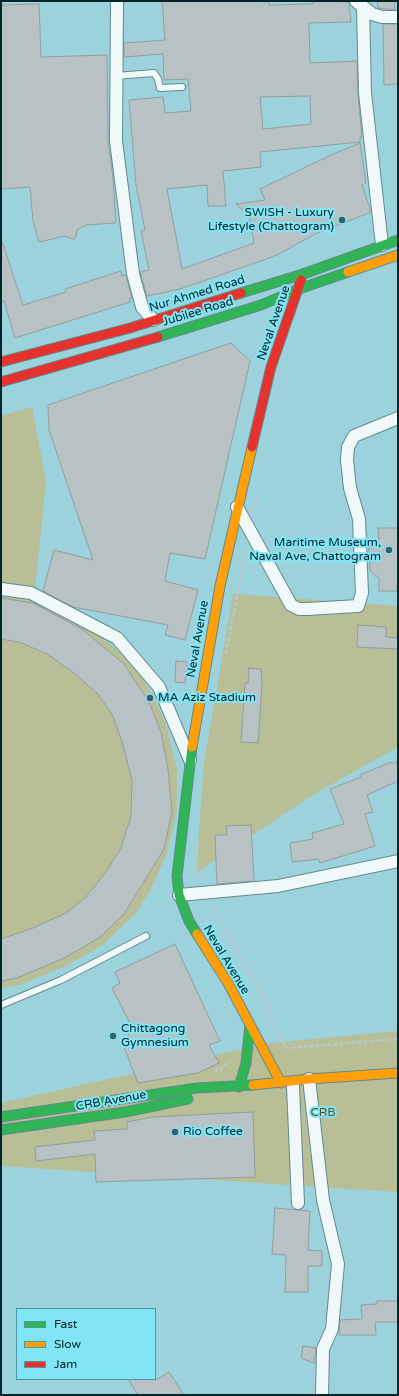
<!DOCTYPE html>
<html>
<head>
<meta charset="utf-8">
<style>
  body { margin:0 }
  #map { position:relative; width:399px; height:1396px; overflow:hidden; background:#9cd2db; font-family:"Varela Round",sans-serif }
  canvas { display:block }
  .frame { position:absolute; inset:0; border:2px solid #032429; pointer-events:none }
  .legend { position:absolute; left:16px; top:1308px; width:140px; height:72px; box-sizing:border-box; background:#82e5f5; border:1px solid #4f98a3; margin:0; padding:5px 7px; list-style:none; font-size:12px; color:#032429 }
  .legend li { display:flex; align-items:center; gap:8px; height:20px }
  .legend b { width:20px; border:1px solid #4f98a3 }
</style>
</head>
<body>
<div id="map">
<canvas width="399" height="1396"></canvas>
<div class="frame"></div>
<ul class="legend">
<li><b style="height:5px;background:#30b455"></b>Fast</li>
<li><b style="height:5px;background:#ff9f0a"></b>Slow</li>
<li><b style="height:5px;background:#e5322d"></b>Jam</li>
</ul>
</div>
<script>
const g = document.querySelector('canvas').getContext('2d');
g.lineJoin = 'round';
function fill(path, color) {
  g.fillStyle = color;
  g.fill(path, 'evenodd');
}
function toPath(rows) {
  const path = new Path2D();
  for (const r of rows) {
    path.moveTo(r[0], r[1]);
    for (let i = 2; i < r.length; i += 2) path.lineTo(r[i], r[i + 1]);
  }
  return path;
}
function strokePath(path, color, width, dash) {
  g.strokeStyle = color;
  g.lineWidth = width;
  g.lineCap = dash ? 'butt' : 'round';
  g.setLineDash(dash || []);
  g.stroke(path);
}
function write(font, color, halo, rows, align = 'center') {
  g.font = font + ' "Varela Round",sans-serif';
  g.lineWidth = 4;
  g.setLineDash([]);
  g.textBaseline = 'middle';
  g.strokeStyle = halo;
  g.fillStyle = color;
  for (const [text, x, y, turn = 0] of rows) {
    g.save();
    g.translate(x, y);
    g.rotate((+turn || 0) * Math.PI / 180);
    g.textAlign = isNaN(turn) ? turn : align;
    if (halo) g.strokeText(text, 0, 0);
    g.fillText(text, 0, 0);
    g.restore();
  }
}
const green = toPath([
  [32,407,46,482,34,599,84,623,131,661,153,695,166,725,177,770,177,810,167,853,152,887,136,913,103,945,66,966,19,985,1,988,1,981,17,978,62,959,99,938,124,914,164,849,172,812,168,769,161,732,149,702,124,664,83,630,33,603,1,598,1,416],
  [233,594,398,606,398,747,311,796,196,873,204,762],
  [1,639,19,642,47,654,74,673,98,694,113,716,123,745,132,781,131,816,121,848,106,872,86,897,66,913,33,928,1,939],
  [398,1031,398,1192,1,1166,1,1103,270,1043]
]);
const building = toPath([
  [162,1,269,1,269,5,313,4,313,1,349,2,351,22,309,23,310,63,357,61,358,94,362,137,360,137,360,142,260,152,261,167,223,171,226,206,208,206,207,185,167,189,182,269,254,243,249,216,236,204,265,200,260,189,331,155,360,143,366,183,362,185,371,212,315,234,277,255,258,262,180,289,147,296,140,272,149,270,141,231,145,230,136,185,129,100,163,97,165,113,191,111,188,79,164,80,163,54,124,57,124,43,165,40,162,1],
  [310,96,311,124,263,129,260,97,310,96],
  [377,1,394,1,395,10,378,8,377,1],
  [39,4,41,57,107,55,108,141,113,178,116,223,86,225,77,230,76,237,73,239,65,236,39,242,33,221,30,187,1,189,1,5,39,4],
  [383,24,398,24,398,84,384,85,383,24],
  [1,244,3,244,23,305,66,292,65,289,121,271,122,276,126,275,132,298,129,299,130,302,15,338,4,301,1,302,1,244],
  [231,343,250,361,205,559,170,553,165,581,198,590,185,640,165,635,168,625,73,607,43,591,54,550,93,560,49,430,48,405,231,343],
  [378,528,398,528,398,591,379,591,379,578,370,571,369,547,379,540,378,528],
  [1,598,33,603,83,630,124,664,149,702,161,732,168,769,172,812,164,849,124,914,99,938,62,959,17,978,1,981,1,939,33,928,66,913,86,897,106,872,121,848,131,816,132,781,123,745,113,716,98,694,74,673,47,654,19,642,1,639,1,598],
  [358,625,386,627,386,637,398,638,398,649,357,647,358,625],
  [176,661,187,662,185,683,175,682,176,661],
  [249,668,261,669,262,684,258,743,241,742,245,683,248,683,249,668],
  [398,761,398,781,367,795,373,812,365,814,375,846,320,863,319,859,292,862,290,843,313,839,312,833,344,824,330,789,361,777,360,775,391,762,392,764,398,761],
  [251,825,254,881,217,884,215,835,227,835,226,826,251,825],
  [175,944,220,1041,209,1045,219,1063,198,1073,138,1083,124,1047,132,1043,127,1032,133,1029,112,988,120,983,115,972,175,944],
  [253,1112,255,1177,96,1182,95,1154,36,1161,35,1147,95,1140,94,1131,127,1129,127,1122,152,1117,253,1112],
  [275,1208,310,1211,308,1250,322,1251,322,1266,308,1266,308,1292,285,1292,286,1255,272,1254,275,1208],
  [377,1301,398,1301,398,1322,375,1322,376,1335,339,1335,340,1320,362,1319,361,1305,377,1304,377,1301],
  [303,1346,316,1348,314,1363,301,1358,303,1346],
  [169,1372,184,1395,138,1395,128,1379,158,1379,169,1372]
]);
const path = toPath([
  [264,336,266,321],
  [254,512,257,497],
  [226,653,246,550],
  [188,672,191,643,197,620],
  [198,840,196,873,200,882],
  [211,904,264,998,277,1035,287,1048,398,1039],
  [214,1071,220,1070,231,1060]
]);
const lane = toPath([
  [115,76,154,73,158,79,160,88,182,87],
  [1,1005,61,980,146,936]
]);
const street = toPath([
  [117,1,116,141,133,274,142,307,153,320],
  [356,1,372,14,382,17,398,17],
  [363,7,365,93,382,245],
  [237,507,291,605,299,609,307,609,358,606,362,593,359,519,350,488,347,460,348,447,354,436,398,418],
  [1,589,31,593,117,638,159,687,190,760],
  [179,895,278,886,398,861],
  [309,1079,323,1200,338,1264,332,1329,323,1349,322,1395],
  [293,1086,298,1203]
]);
const fast = toPath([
  [241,293,303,274,398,240],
  [158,337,261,305,299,289,348,272],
  [192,747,177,876,179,895,189,921,197,934],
  [239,1087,246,1063,250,1025],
  [1,1117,197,1088,253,1085],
  [1,1130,125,1112,188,1099]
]);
const slow = toPath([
  [348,272,398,255],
  [192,747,220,586,252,447],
  [197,934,228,983,281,1083],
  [253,1085,309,1079,398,1073]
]);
const jam = toPath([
  [1,362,130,328,241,293],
  [1,382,158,337],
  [252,447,271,367,301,280]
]);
const markers = [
  [342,220,4,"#396167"],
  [389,550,4,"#396167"],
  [150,698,4,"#396167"],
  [113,1036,4,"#396167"],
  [175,1132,4,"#396167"]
];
const poiNames = [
  ["SWISH - Luxury",334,213,"right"],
  ["Lifestyle (Chattogram)",334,227,"right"],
  ["Maritime Museum,",381,543,"right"],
  ["Naval Ave, Chattogram",381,557,"right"],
  ["MA Aziz Stadium",158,698],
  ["Chittagong",121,1029],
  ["Gymnesium",121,1043],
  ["Rio Coffee",183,1132]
];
const streetNames = [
  ["Nur Ahmed Road",197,294,-17],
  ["Jubilee Road",198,312,-17],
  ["Neval Avenue",274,323,-71],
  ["Neval Avenue",198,639,-80],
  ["Neval Avenue",226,960,59],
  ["CRB Avenue",111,1101,-10]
];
const parkNames = [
  ["CRB",323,1113]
];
fill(green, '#b8be95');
fill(building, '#b8c1c3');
strokePath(building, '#939d9f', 1);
strokePath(lane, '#618a90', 8);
strokePath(street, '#618a90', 14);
strokePath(fast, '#618a90', 11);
strokePath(slow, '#618a90', 11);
strokePath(jam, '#618a90', 11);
strokePath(path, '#b8c8cb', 2.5, [4, 2]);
strokePath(lane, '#f0f8fa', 6);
strokePath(street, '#f0f8fa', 12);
strokePath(fast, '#30b455', 9);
strokePath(slow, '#ff9f0a', 9);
strokePath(jam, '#e5322d', 9);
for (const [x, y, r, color] of markers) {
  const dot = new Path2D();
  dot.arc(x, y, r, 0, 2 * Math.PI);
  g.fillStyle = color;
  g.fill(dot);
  strokePath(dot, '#82e5f5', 1.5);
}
write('12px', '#032429', '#82e5f5', poiNames, 'left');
write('12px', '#032429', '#82e5f5', streetNames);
write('12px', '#614e1c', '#82e5f5', parkNames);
</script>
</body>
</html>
